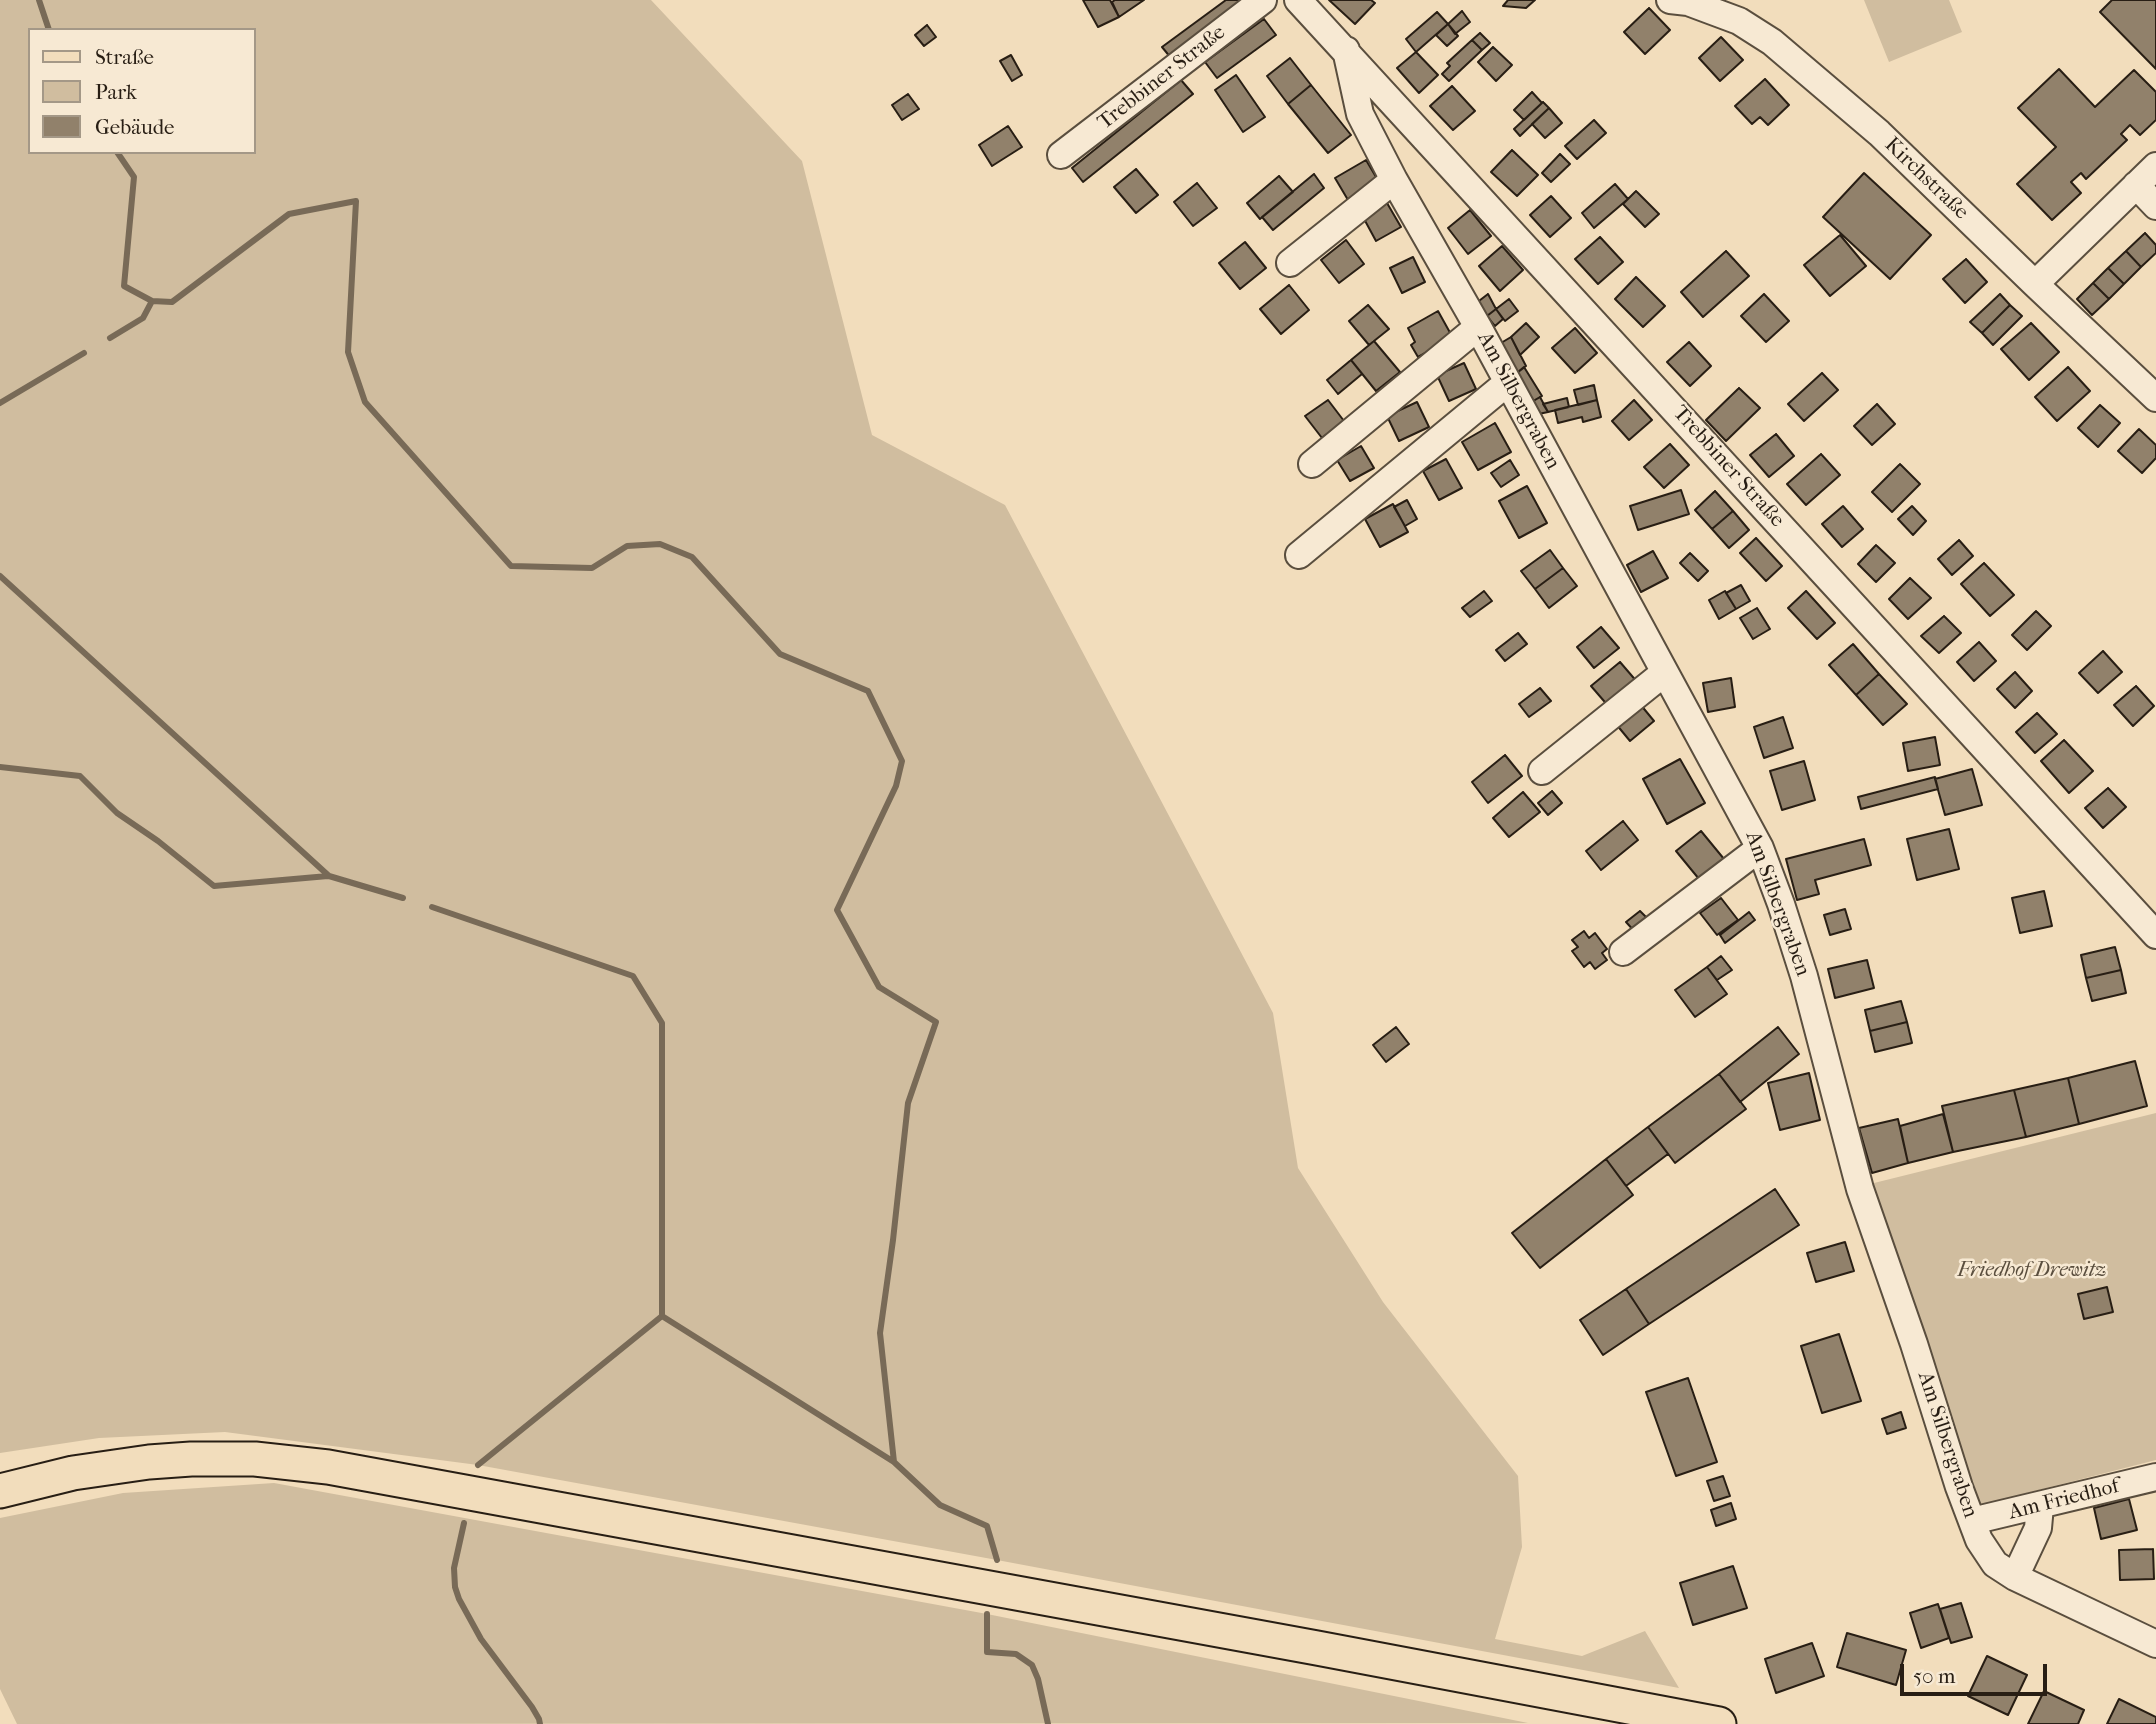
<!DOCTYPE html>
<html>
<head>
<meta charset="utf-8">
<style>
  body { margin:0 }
  #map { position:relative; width:2156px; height:1724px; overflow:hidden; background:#f2ddbc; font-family:"IM FELL French Canon",serif }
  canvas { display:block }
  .legend { position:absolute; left:28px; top:28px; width:228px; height:126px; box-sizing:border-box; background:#f7e9d3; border:2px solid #a49887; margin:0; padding:9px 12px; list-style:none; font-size:21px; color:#281e14 }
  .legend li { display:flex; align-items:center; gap:14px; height:35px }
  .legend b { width:35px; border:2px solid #a49887 }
  .scale { position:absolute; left:1900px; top:1664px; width:147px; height:32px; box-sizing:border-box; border:4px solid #281e14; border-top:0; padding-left:9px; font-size:21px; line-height:24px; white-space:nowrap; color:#281e14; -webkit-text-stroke:5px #f7e9d3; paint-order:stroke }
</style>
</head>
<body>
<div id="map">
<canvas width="2156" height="1724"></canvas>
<ul class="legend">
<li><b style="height:9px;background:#f2ddbc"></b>Straße</li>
<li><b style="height:19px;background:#d0bd9f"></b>Park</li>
<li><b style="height:19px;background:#91816b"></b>Gebäude</li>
</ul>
<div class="scale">50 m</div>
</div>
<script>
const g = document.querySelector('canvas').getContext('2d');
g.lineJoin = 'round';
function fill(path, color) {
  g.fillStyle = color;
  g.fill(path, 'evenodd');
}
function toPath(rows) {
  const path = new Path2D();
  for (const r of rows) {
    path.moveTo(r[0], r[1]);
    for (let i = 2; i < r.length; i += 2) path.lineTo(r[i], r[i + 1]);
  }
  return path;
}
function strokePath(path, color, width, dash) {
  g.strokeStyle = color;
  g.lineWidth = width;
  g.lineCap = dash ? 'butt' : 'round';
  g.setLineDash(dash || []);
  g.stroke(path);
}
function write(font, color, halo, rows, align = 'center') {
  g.font = font + ' "IM FELL French Canon",serif';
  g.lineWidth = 5;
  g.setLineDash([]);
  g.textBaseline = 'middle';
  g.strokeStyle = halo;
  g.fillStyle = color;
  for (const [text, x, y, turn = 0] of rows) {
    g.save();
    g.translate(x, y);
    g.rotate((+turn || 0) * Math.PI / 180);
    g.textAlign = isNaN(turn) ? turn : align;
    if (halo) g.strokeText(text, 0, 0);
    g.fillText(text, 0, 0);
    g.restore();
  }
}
const green = toPath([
  [0,0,651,0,802,161,872,435,1005,505,1273,1013,1298,1168,1383,1302,1518,1476,1522,1547,1495,1639,1582,1656,1645,1631,1679,1688,997,1560,478,1465,225,1432,99,1438,0,1453],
  [30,30,254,30,254,152,30,152],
  [1864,0,1949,0,1962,32,1889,62],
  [2156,1113,2156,1460,1980,1505,1870,1184],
  [274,1483,987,1614,1528,1723,17,1724,0,1689,0,1518,123,1493]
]);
const stream = toPath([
  [39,0,49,30],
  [117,152,134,177,124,286,152,301,172,302,289,214,356,201,348,352,365,402,511,566,592,568,627,546,660,544,692,557,780,654,868,691,902,761,896,786,837,910,879,987,936,1022,908,1103,893,1240,880,1333,894,1462,940,1505,987,1526,997,1560],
  [110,338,143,318,152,301],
  [0,403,84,353],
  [0,576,329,876,403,898],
  [0,767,80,776,117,813,158,841,214,886,328,876],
  [432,907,633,976,662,1023,662,1316,894,1462],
  [478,1465,662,1316],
  [464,1523,454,1568,455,1587,459,1599,481,1639,532,1707,539,1719,540,1724],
  [987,1614,987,1652,1016,1654,1032,1665,1038,1679,1048,1724]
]);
const building = toPath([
  [1083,0,1110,0,1119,17,1098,27,1083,0],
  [1115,0,1144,0,1119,17,1112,2,1115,0],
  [1226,0,1248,0,1171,58,1162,47,1226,0],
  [1329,0,1371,0,1375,3,1355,24,1329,0],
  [1508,0,1535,0,1526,8,1503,6,1508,0],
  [2112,0,2156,0,2156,69,2100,12,2112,0],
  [1649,8,1670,30,1645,54,1624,32,1649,8],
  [1462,11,1470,22,1455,34,1448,24,1462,11],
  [1437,12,1448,24,1416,52,1406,39,1437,12],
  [1264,19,1276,35,1217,78,1205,62,1264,19],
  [1448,24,1458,36,1447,46,1436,35,1448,24],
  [927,25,936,37,924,46,915,35,927,25],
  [1480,33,1490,43,1482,50,1472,40,1480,33],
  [1721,37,1743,60,1720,81,1699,58,1721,37],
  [1472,40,1482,50,1449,81,1442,74,1450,66,1447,63,1472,40],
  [1493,47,1512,65,1496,81,1478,62,1493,47],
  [1416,52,1438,75,1419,93,1397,68,1416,52],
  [1011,55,1022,75,1012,81,1000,61,1011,55],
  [1290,58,1311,85,1288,104,1267,76,1290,58],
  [2059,69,2095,107,2134,70,2156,92,2156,120,2140,135,2130,125,2121,134,2127,140,2086,179,2081,173,2071,182,2081,193,2052,220,2017,184,2056,147,2018,108,2059,69],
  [1236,75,1265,117,1243,132,1215,90,1236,75],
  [1765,79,1789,105,1768,125,1760,117,1752,124,1735,106,1765,79],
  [1181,80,1193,94,1083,182,1072,168,1181,80],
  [1311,85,1351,135,1328,153,1288,104,1311,85],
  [1452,86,1475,111,1453,130,1430,106,1452,86],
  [1532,92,1542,103,1524,120,1514,110,1532,92],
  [908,94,919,109,902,120,892,105,908,94],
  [1543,102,1549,108,1520,136,1514,129,1543,102],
  [1549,108,1562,123,1545,138,1532,124,1549,108],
  [1594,120,1606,133,1577,159,1565,146,1594,120],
  [1008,126,1022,147,992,166,979,145,1008,126],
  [1512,150,1538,175,1517,196,1491,172,1512,150],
  [1560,154,1570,164,1551,182,1542,173,1560,154],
  [1366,160,1379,182,1348,200,1335,178,1366,160],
  [1136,169,1158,195,1136,213,1114,187,1136,169],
  [1864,173,1931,235,1890,279,1823,217,1864,173],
  [1314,174,1324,188,1273,230,1262,217,1314,174],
  [1279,176,1293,192,1260,219,1247,203,1279,176],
  [1197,183,1217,208,1193,226,1174,202,1197,183],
  [1615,184,1628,199,1594,228,1582,213,1615,184],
  [1636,191,1659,214,1645,227,1623,204,1636,191],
  [1551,196,1571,218,1550,237,1530,215,1551,196],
  [1387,203,1401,227,1376,241,1363,217,1387,203],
  [1470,210,1491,236,1468,254,1448,228,1470,210],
  [2145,233,2156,245,2156,253,2141,267,2126,251,2145,233],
  [1840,235,1866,266,1830,296,1804,265,1840,235],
  [1600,237,1623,262,1598,284,1575,259,1600,237],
  [1346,240,1364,264,1339,283,1321,260,1346,240],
  [1245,242,1266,268,1240,289,1219,263,1245,242],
  [1502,246,1523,270,1500,291,1479,266,1502,246],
  [1726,251,1749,276,1703,317,1681,292,1726,251],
  [2126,251,2141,267,2124,284,2108,268,2126,251],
  [1413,257,1425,282,1402,293,1390,268,1413,257],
  [1966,259,1987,282,1965,303,1943,279,1966,259],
  [2108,268,2124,284,2109,299,2093,283,2108,268],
  [1636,277,1665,306,1643,327,1615,299,1636,277],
  [2093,283,2109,299,2092,315,2077,299,2093,283],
  [1289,285,1309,310,1281,334,1260,309,1289,285],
  [1488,294,1496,309,1483,319,1475,304,1488,294],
  [1764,294,1789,321,1766,342,1741,316,1764,294],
  [2000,294,2010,305,1982,333,1970,322,2000,294],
  [1509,299,1518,311,1505,321,1496,309,1509,299],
  [1368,305,1389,329,1369,345,1349,321,1368,305],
  [2010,305,2022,316,1993,345,1982,333,2010,305],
  [1496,309,1503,319,1495,326,1487,316,1496,309],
  [1438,311,1453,338,1418,357,1411,345,1415,342,1408,328,1438,311],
  [1526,323,1539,337,1520,355,1511,337,1526,323],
  [2031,323,2059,352,2029,380,2001,349,2031,323],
  [1575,328,1597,353,1575,373,1552,348,1575,328],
  [1511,337,1526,366,1513,376,1496,346,1511,337],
  [1374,341,1400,372,1376,391,1351,360,1374,341],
  [1689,342,1711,366,1690,386,1667,362,1689,342],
  [1351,360,1362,374,1338,394,1327,380,1351,360],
  [1464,363,1476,389,1449,401,1437,375,1464,363],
  [1524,367,1542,396,1528,404,1513,376,1524,367],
  [2068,367,2090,391,2057,421,2035,397,2068,367],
  [1822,373,1838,390,1804,421,1788,404,1822,373],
  [1594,385,1597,400,1578,405,1574,390,1594,385],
  [1739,388,1760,408,1726,441,1706,420,1739,388],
  [1540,397,1548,412,1534,415,1528,404,1540,397],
  [1567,398,1569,407,1548,412,1543,404,1567,398],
  [1328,400,1344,421,1322,438,1305,416,1328,400],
  [1597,400,1601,417,1583,422,1582,417,1558,423,1555,410,1597,400],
  [1634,400,1652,420,1629,440,1612,421,1634,400],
  [1417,402,1429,427,1399,441,1387,416,1417,402],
  [1877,404,1895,424,1872,445,1854,426,1877,404],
  [2100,405,2120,423,2098,447,2078,428,2100,405],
  [1495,423,1511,452,1478,470,1462,442,1495,423],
  [2139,429,2156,445,2156,458,2142,473,2118,451,2139,429],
  [1776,434,1794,456,1769,477,1750,455,1776,434],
  [1670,444,1689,465,1664,488,1644,467,1670,444],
  [1361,446,1374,468,1350,481,1337,460,1361,446],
  [1821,454,1840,475,1806,505,1787,484,1821,454],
  [1446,459,1462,488,1439,500,1423,471,1446,459],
  [1510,460,1519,475,1501,487,1491,473,1510,460],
  [1900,464,1920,484,1892,512,1872,492,1900,464],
  [1527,486,1547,523,1519,538,1499,501,1527,486],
  [1681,490,1689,514,1638,530,1630,506,1681,490],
  [1715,491,1733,511,1712,529,1695,510,1715,491],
  [1407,500,1417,519,1405,526,1394,507,1407,500],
  [1393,504,1408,532,1380,547,1365,519,1393,504],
  [1843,506,1863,529,1842,547,1822,524,1843,506],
  [1912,506,1926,521,1913,535,1898,519,1912,506],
  [1733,511,1749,530,1729,548,1712,529,1733,511],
  [1756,538,1782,566,1766,581,1740,553,1756,538],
  [1959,540,1973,556,1952,575,1938,559,1959,540],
  [1876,545,1895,563,1876,582,1858,564,1876,545],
  [1550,550,1563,568,1535,589,1521,571,1550,550],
  [1653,551,1668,578,1641,592,1627,565,1653,551],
  [1690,553,1708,571,1698,581,1680,563,1690,553],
  [1984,563,2014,595,1990,616,1961,584,1984,563],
  [1563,568,1577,586,1549,608,1535,589,1563,568],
  [1910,578,1931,598,1908,619,1889,599,1910,578],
  [1741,585,1750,601,1736,609,1726,593,1741,585],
  [1484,591,1492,601,1470,617,1462,608,1484,591],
  [1725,591,1736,609,1719,619,1709,600,1725,591],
  [1806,591,1835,623,1817,639,1788,608,1806,591],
  [1757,608,1770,629,1753,639,1740,618,1757,608],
  [2036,611,2051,626,2027,650,2012,635,2036,611],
  [1944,616,1961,633,1939,653,1921,636,1944,616],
  [1601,627,1619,648,1594,668,1577,647,1601,627],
  [1518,633,1527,644,1505,661,1496,650,1518,633],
  [1979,642,1996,661,1974,681,1957,662,1979,642],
  [1853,644,1879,674,1856,695,1829,665,1853,644],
  [2103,651,2122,672,2098,693,2079,673,2103,651],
  [1620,662,1638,683,1610,708,1591,686,1620,662],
  [2015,672,2032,691,2015,708,1997,689,2015,672],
  [1879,674,1907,704,1883,725,1856,695,1879,674],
  [1731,678,1735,707,1708,712,1703,683,1731,678],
  [2136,686,2154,706,2133,726,2114,705,2136,686],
  [1540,688,1551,701,1529,717,1519,704,1540,688],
  [1640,704,1654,721,1630,741,1616,724,1640,704],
  [2037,713,2057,734,2035,753,2016,732,2037,713],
  [1783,717,1793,748,1764,758,1754,727,1783,717],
  [1935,737,1940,765,1908,771,1903,743,1935,737],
  [2064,740,2093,771,2069,793,2041,761,2064,740],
  [1505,755,1522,776,1488,803,1472,782,1505,755],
  [1680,759,1705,803,1667,824,1643,779,1680,759],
  [1804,761,1815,800,1782,810,1770,771,1804,761],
  [1972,769,1982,805,1945,815,1935,779,1972,769],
  [1935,777,1938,789,1861,809,1858,797,1935,777],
  [2108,788,2126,807,2103,828,2085,808,2108,788],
  [1552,791,1562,803,1548,815,1538,803,1552,791],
  [1523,792,1540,812,1509,837,1493,818,1523,792],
  [1623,821,1638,840,1601,870,1586,851,1623,821],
  [1949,829,1959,869,1917,880,1907,839,1949,829],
  [1701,831,1724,859,1699,879,1676,851,1701,831],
  [1864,839,1871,865,1815,880,1819,894,1797,900,1786,859,1864,839],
  [2044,891,2052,926,2020,933,2012,898,2044,891],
  [1721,898,1738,920,1717,935,1700,913,1721,898],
  [1845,909,1851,929,1830,935,1824,915,1845,909],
  [1640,911,1650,921,1636,933,1626,922,1640,911],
  [1749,912,1755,920,1725,943,1720,935,1749,912],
  [1584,931,1589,938,1595,933,1607,949,1602,953,1607,960,1595,969,1590,962,1584,967,1572,951,1578,947,1572,940,1584,931],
  [2115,947,2121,970,2086,978,2081,955,2115,947],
  [1721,956,1732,970,1717,980,1707,967,1721,956],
  [1867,960,1874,988,1835,998,1828,969,1867,960],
  [1707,967,1727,994,1695,1017,1675,990,1707,967],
  [2121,970,2126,993,2092,1001,2086,978,2121,970],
  [1901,1001,1907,1022,1870,1031,1865,1010,1901,1001],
  [1907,1022,1912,1043,1875,1052,1870,1031,1907,1022],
  [1396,1027,1409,1044,1386,1062,1373,1045,1396,1027],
  [1778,1027,1799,1054,1740,1102,1719,1074,1778,1027],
  [2135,1061,2147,1106,2079,1124,2068,1078,2135,1061],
  [1809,1073,1820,1120,1780,1130,1768,1083,1809,1073],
  [1719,1074,1746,1109,1675,1163,1648,1127,1719,1074],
  [2068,1078,2079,1124,2026,1137,2014,1090,2068,1078],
  [2014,1090,2026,1137,1953,1152,1942,1106,2014,1090],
  [1943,1114,1953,1152,1908,1163,1900,1126,1943,1114],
  [1898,1119,1908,1163,1872,1173,1859,1128,1898,1119],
  [1648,1127,1668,1154,1626,1186,1606,1159,1648,1127],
  [1606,1159,1633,1195,1540,1268,1512,1233,1606,1159],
  [1775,1189,1799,1225,1649,1324,1626,1289,1775,1189],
  [1845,1242,1854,1271,1816,1282,1807,1253,1845,1242],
  [2107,1287,2113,1312,2084,1319,2078,1294,2107,1287],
  [1626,1289,1649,1324,1603,1355,1580,1320,1626,1289],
  [1839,1334,1861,1401,1822,1413,1801,1346,1839,1334],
  [1688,1378,1717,1462,1676,1476,1646,1392,1688,1378],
  [1901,1412,1906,1428,1887,1434,1882,1419,1901,1412],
  [1723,1476,1730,1496,1714,1501,1707,1481,1723,1476],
  [2129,1499,2137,1530,2101,1539,2094,1508,2129,1499],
  [1731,1503,1736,1519,1716,1526,1711,1510,1731,1503],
  [2153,1549,2154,1579,2120,1580,2119,1550,2153,1549],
  [1733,1566,1747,1608,1693,1625,1680,1583,1733,1566],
  [1961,1603,1972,1637,1951,1643,1940,1609,1961,1603],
  [1938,1604,1949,1638,1921,1648,1910,1613,1938,1604],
  [1847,1633,1906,1650,1896,1685,1837,1667,1847,1633],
  [1812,1643,1824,1676,1776,1693,1765,1659,1812,1643],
  [1987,1656,2027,1675,2008,1715,1968,1696,1987,1656],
  [2044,1691,2084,1710,2078,1724,2028,1724,2044,1691],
  [2119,1699,2156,1717,2156,1724,2107,1724,2119,1699]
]);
const minor = toPath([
  [1298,0,2156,935],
  [1670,0,1688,2,1739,21,1772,42,1879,133,2035,284,2156,398],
  [1346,50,1360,114,1394,180,1478,327,1760,848,1781,904,1804,976,1860,1189,1914,1344,1959,1487,1979,1540,1995,1564,2015,1577,2156,1644],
  [1061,155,1263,0],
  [2136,185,2156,206],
  [1290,263,1394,180],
  [2035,284,2156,166],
  [1312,464,1478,327],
  [1299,555,1507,383],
  [1542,771,1664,673],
  [1623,952,1760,848],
  [1972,1521,2156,1477],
  [2015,1577,2038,1528,2040,1506]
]);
const major = toPath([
  [0,1491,73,1473,149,1462,191,1459,255,1459,328,1467,1317,1648,1719,1724]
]);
const streetNames = [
  ["Trebbiner Straße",1162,78,-38],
  ["Kirchstraße",1926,179,44],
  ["Am Silbergraben",1518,401,62],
  ["Trebbiner Straße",1728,467,48],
  ["Am Silbergraben",1777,904,70],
  ["Am Silbergraben",1947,1445,72],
  ["Am Friedhof",2064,1500,-14]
];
const parkNames = [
  ["Friedhof Drewitz",2032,1271]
];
fill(green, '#d0bd9f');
strokePath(stream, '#786a57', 6);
fill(building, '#91816b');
strokePath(building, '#281e14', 2);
strokePath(minor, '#5a4e3e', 30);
strokePath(major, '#281e14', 37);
strokePath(minor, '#f7e9d3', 26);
strokePath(major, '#f2ddbc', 33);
write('21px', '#281e14', '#f7e9d3', streetNames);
write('italic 21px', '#5a4e3e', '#f7e9d3', parkNames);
</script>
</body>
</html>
